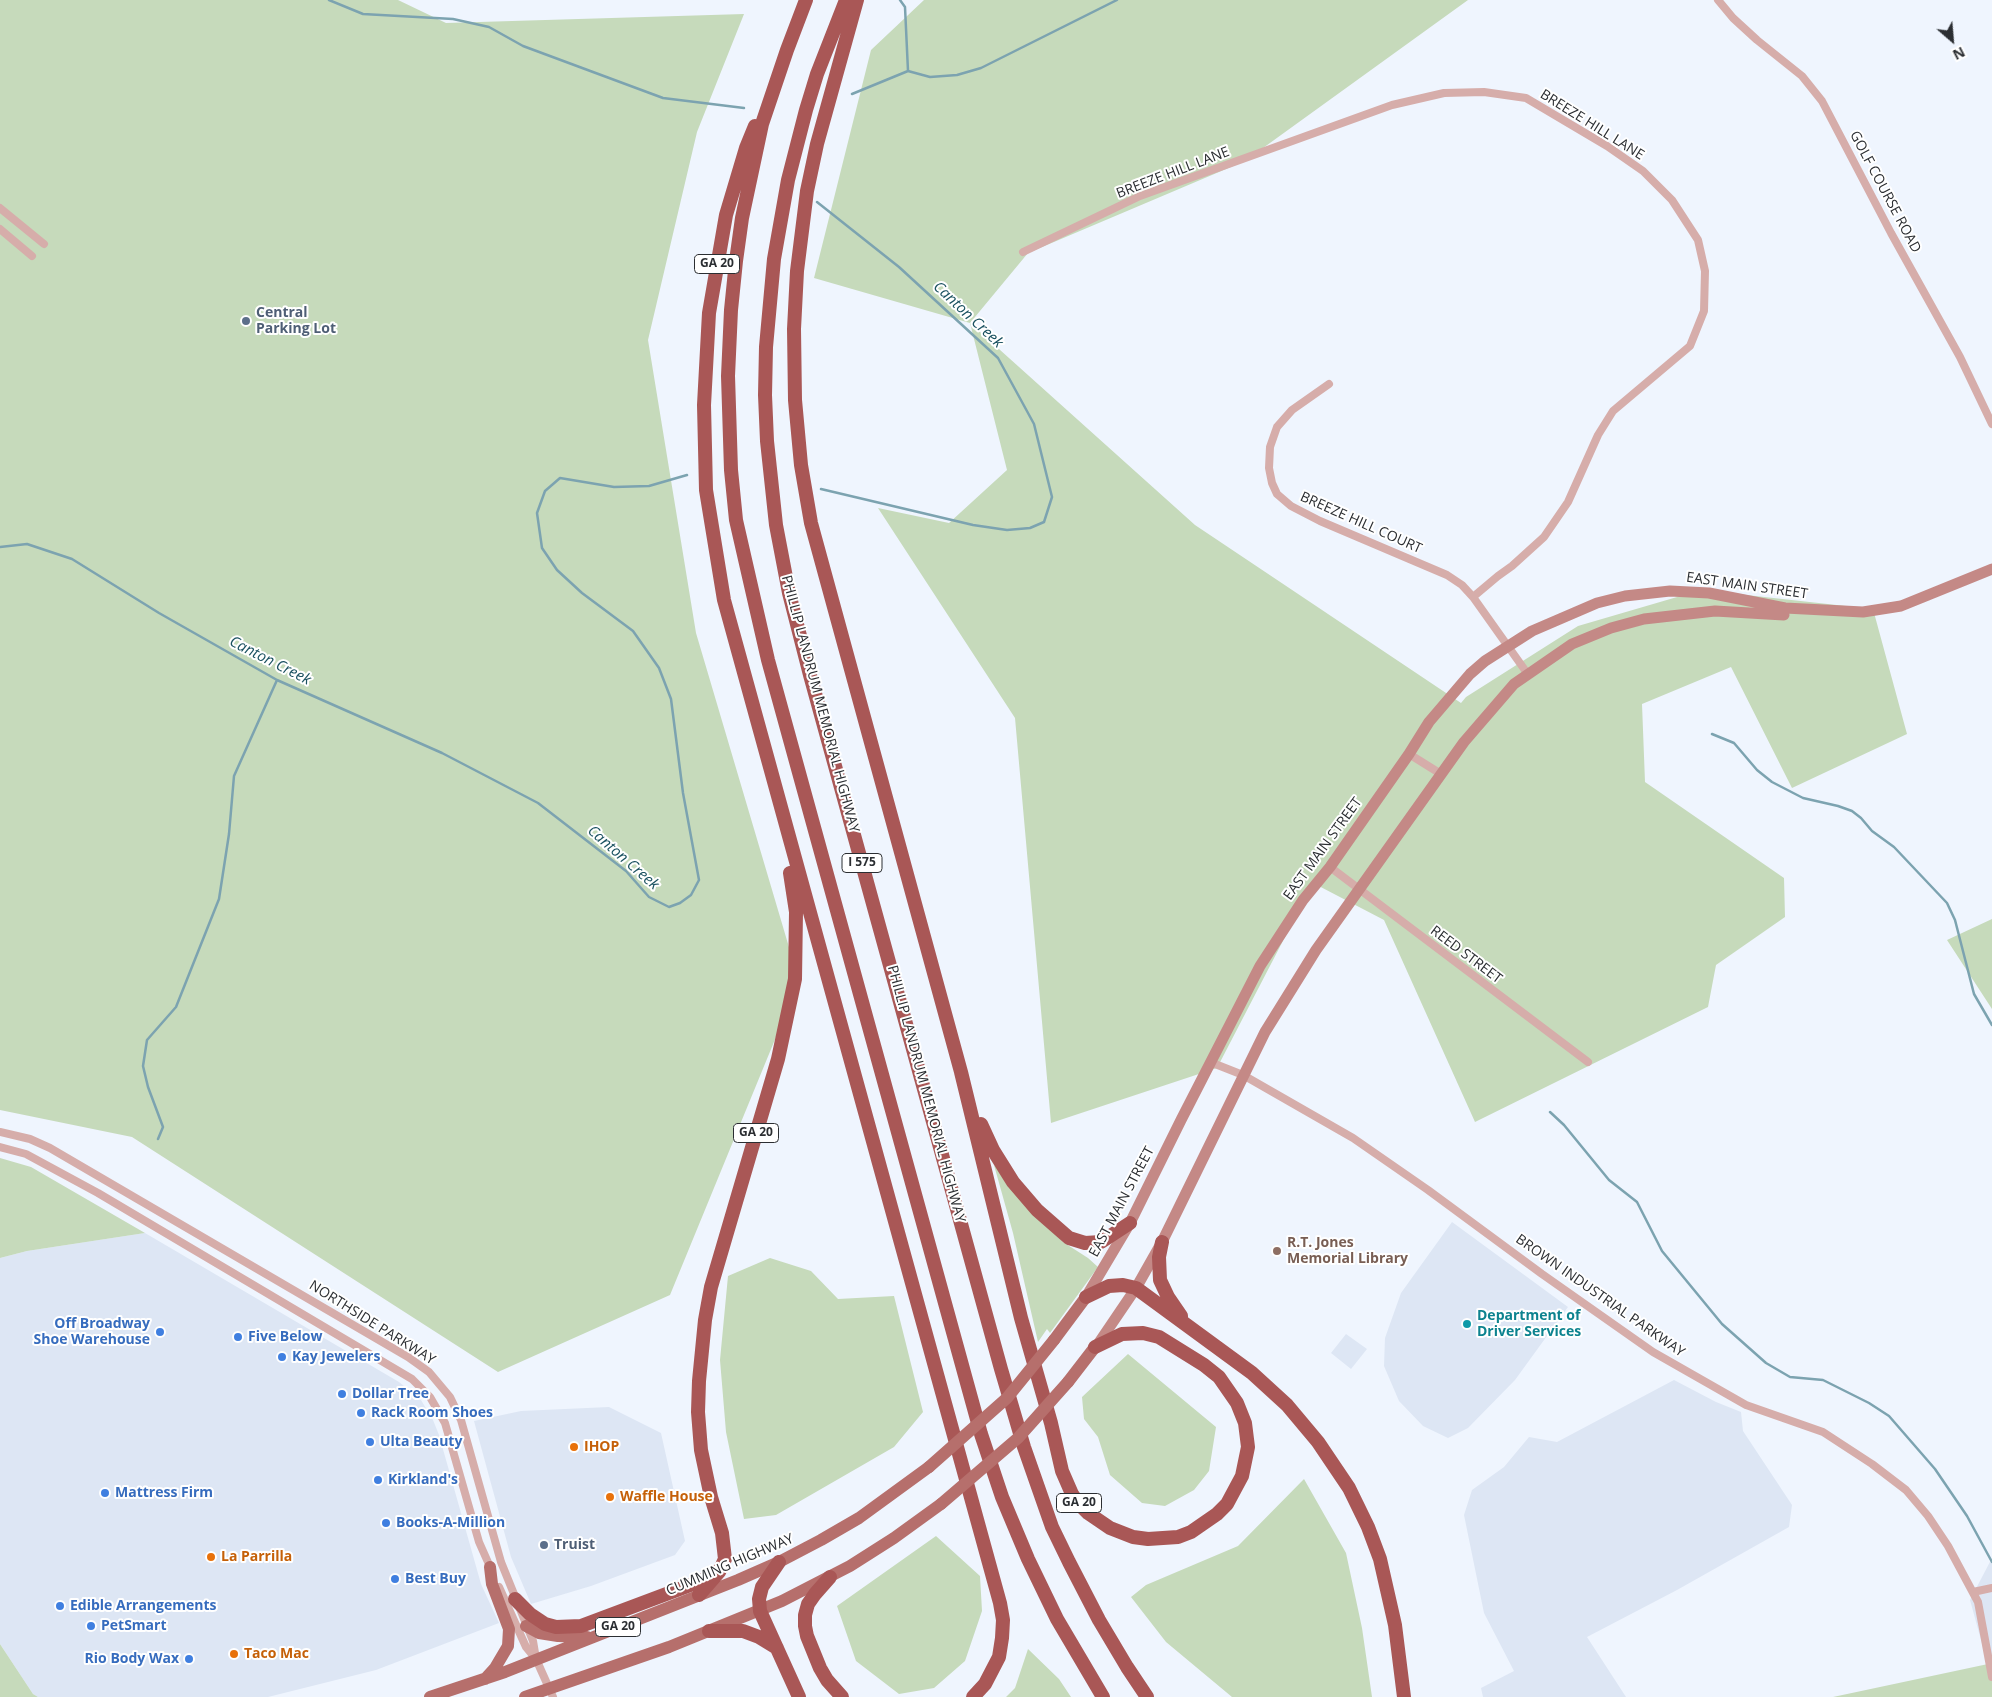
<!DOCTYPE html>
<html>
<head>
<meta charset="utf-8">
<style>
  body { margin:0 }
  #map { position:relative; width:1992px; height:1697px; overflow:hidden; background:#eff5fe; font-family:"Open Sans",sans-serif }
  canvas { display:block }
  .north { position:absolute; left:1927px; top:15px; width:50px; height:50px; -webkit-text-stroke:4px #fff; paint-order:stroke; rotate:153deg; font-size:14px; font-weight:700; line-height:20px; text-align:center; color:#2b2e32 }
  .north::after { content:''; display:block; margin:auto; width:18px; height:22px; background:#2b2e32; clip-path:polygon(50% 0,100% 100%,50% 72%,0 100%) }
</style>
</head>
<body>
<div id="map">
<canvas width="1992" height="1697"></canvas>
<div class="north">N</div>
</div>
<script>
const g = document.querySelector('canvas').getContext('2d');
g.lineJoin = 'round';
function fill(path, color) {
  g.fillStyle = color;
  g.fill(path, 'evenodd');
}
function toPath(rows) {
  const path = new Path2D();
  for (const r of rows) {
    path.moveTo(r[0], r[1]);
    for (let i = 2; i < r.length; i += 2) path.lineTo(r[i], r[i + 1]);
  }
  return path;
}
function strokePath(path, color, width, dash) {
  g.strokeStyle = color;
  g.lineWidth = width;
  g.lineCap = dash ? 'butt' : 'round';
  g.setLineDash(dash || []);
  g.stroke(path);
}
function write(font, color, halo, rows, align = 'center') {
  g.font = font + ' "Open Sans",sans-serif';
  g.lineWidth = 4;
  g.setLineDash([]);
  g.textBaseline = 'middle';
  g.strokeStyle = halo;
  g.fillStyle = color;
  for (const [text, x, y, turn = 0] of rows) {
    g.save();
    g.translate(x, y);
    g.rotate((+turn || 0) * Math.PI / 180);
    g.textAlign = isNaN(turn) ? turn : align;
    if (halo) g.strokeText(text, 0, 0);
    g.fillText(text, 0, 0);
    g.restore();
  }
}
const built = toPath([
  [1452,1222,1568,1307,1515,1380,1468,1428,1448,1438,1423,1426,1399,1401,1384,1366,1385,1338,1401,1293],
  [145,1233,399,1382,421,1400,433,1420,439,1435,481,1584,499,1623,376,1670,268,1697,38,1697,33,1694,0,1644,0,1258,27,1251],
  [1346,1334,1367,1349,1351,1369,1331,1353],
  [1674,1380,1716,1402,1741,1412,1743,1431,1792,1505,1789,1527,1677,1590,1587,1637,1626,1697,1483,1697,1481,1688,1514,1671,1484,1613,1464,1515,1472,1490,1504,1467,1529,1437,1557,1442],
  [609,1407,661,1433,685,1541,675,1555,591,1586,531,1604,511,1557,474,1421,521,1411],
  [1992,1558,1992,1680,1970,1600]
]);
const green = toPath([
  [0,0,398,0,446,23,744,14,697,132,648,340,696,633,799,981,670,1295,498,1372,132,1137,0,1110],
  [924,0,1468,0,1245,161,1028,253,970,323,1195,525,1461,703,1466,697,1578,626,1701,590,1873,609,1907,734,1792,788,1731,667,1642,704,1645,782,1784,878,1785,917,1716,965,1708,1007,1475,1122,1384,920,1313,883,1217,1068,1051,1123,1015,718,878,508,949,523,1007,470,970,323,814,278,871,50],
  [1992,919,1992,1009,1947,940],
  [0,1158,31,1167,145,1233,27,1251,0,1258],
  [994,1165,1063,1242,1088,1258,1098,1267,1050,1333,1047,1329,1038,1342,1013,1233],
  [770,1258,811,1271,838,1299,894,1296,923,1412,894,1447,776,1515,744,1519,726,1432,720,1360,728,1276],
  [1128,1354,1216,1427,1209,1471,1194,1490,1165,1506,1142,1503,1110,1475,1098,1437,1084,1419,1082,1397],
  [1304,1479,1346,1553,1362,1628,1372,1697,1232,1697,1166,1642,1131,1597,1146,1585,1238,1546],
  [936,1536,980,1576,982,1611,965,1661,934,1688,899,1694,856,1661,837,1606],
  [0,1644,33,1694,38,1697,0,1697],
  [1028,1649,1059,1679,1071,1697,1006,1697,1015,1688],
  [1988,1664,1992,1680,1992,1697,1833,1697]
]);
const stream = toPath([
  [329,0,363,14,453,19,489,27,523,46,663,98,744,108],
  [900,0,905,7,908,71],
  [852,94,908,71,930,77,957,75,981,68,1117,0],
  [817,202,899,267,998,358,1034,424,1052,497,1044,522,1030,528,1007,530,973,525,821,489],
  [0,547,27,544,72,559,159,613,277,680,442,753,538,803,626,871,649,897,669,907,680,903,691,895,699,880,683,793,671,699,659,668,633,631,582,593,557,570,542,548,537,513,545,491,560,478,614,487,649,486,687,475],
  [1712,734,1734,743,1757,770,1772,782,1803,798,1838,806,1852,811,1861,818,1872,831,1894,847,1947,903,1955,920,1974,994,1992,1025],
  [1550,1112,1564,1125,1609,1180,1637,1202,1662,1251,1722,1324,1766,1363,1790,1377,1823,1380,1869,1403,1889,1416,1935,1469,1967,1516,1992,1562],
  [158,1139,163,1127,148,1087,143,1066,147,1040,176,1007,219,899,229,834,234,776,277,680]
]);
const minor = toPath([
  [1718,0,1733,18,1757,40,1802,76,1822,101,1891,233,1960,357,1992,424],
  [0,208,44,244],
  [0,229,32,256],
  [1023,252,1140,196,1392,105,1444,93,1484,92,1526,98,1607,146,1643,171,1672,200,1698,240,1705,271,1704,311,1690,346,1613,411,1598,435,1568,502,1544,537,1512,566,1498,576,1473,597],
  [1329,384,1292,410,1277,427,1270,447,1269,468,1272,483,1277,494,1291,506,1320,521,1447,575,1462,585,1473,597,1527,673],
  [1409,754,1441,774],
  [1330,867,1588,1062],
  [1210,1062,1243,1075,1353,1138,1428,1190,1542,1274,1653,1352,1746,1405,1823,1432,1872,1464,1906,1490,1928,1516,1948,1546,1978,1602,1992,1677],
  [0,1132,30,1139,50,1148,408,1357,429,1372,450,1397,461,1420,501,1562,533,1641,536,1659,553,1697],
  [0,1147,26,1154,98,1193,412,1379,430,1397,445,1423,479,1542,491,1569],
  [499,1587,526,1647,535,1658],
  [1973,1592,1992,1588]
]);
const secondary = toPath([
  [1086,1297,1130,1223,1181,1120,1260,966,1303,900,1330,867,1409,754,1429,722,1470,674,1485,661,1532,631,1597,603,1625,596,1670,591,1709,593,1785,608,1863,612,1901,606,1992,569],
  [1096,1347,1136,1288,1162,1242,1265,1032,1316,950,1464,742,1514,684,1572,644,1611,628,1644,619,1715,611,1784,615]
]);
const primary = toPath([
  [1054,1340,1086,1297],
  [1068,1382,1095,1347],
  [526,1626,539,1633,558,1636,587,1637],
  [485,1679,495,1668,508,1646,509,1629,492,1584,490,1567],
  [430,1697,505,1672,738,1580,779,1562,821,1540,859,1518,929,1467],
  [525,1697,669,1647,782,1601,850,1566,894,1538,941,1504]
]);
const motorway = toPath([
  [806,0,787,50,762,124,742,218,736,261,731,310,728,376,731,470,736,520,768,660,981,1434,1002,1497,1028,1559,1057,1619,1103,1697],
  [846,0,817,74,806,110,788,180,774,259,766,347,765,395,767,441,776,525,789,593,810,675,1001,1369,1024,1447,1052,1527,1069,1562,1099,1620,1127,1667,1147,1697],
  [857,0,817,144,807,191,797,271,794,329,795,400,801,465,811,523,961,1072,1021,1318,1051,1423,1062,1471,1072,1494,1079,1504,1088,1513,1110,1528,1133,1537,1148,1539,1178,1537,1191,1532,1217,1514,1227,1504,1242,1476,1248,1447,1245,1423,1237,1403,1219,1377,1204,1365,1159,1337,1143,1333,1122,1334,1095,1347],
  [755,126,746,148,726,215,709,313,704,405,706,490,724,600,1000,1603,1003,1620,1002,1638,999,1657,985,1684,973,1697],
  [981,1124,993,1150,1013,1182,1037,1210,1069,1238,1085,1243,1101,1242,1130,1223],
  [1162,1242,1159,1257,1160,1280,1168,1297,1181,1316],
  [1086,1297,1109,1286,1123,1285,1136,1288,1252,1373,1287,1405,1318,1442,1349,1488,1368,1527,1380,1559,1395,1625,1404,1697],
  [779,1562,762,1587,759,1599,760,1611,799,1697],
  [830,1577,815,1594,808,1604,805,1615,805,1626,807,1636,820,1668,827,1680,842,1697],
  [699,1595,719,1572,725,1559,722,1533,711,1497,701,1450,698,1412,699,1381,705,1320,711,1287,778,1059,795,979,796,912,790,873],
  [515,1599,530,1614,545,1624,556,1627,581,1626,693,1584,707,1578,713,1572],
  [709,1631,743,1631,759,1637,777,1648]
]);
const primaryBridge = toPath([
  [929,1467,1007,1398,1054,1340],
  [941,1504,1018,1438,1068,1382]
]);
const markers = [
  [246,321,5,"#5c6f8a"],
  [1277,1251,5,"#8d6e63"],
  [1467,1324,5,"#0f9aa8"],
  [160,1332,5,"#3f7fe0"],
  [238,1337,5,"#3f7fe0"],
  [282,1357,5,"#3f7fe0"],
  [342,1394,5,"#3f7fe0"],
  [361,1413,5,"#3f7fe0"],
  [370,1442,5,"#3f7fe0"],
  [574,1447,5,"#e8710a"],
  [378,1480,5,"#3f7fe0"],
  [105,1493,5,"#3f7fe0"],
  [610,1497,5,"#e8710a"],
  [386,1523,5,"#3f7fe0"],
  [544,1545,5,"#5c6f8a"],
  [211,1557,5,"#e8710a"],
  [395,1579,5,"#3f7fe0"],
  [60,1606,5,"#3f7fe0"],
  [91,1626,5,"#3f7fe0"],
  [234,1654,5,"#e8710a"],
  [189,1659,5,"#3f7fe0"]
];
const shields = [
  [717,264,45],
  [862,863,40],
  [756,1133,45],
  [1079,1503,45],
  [618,1627,45]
];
const shieldNames = [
  ["GA 20",717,264],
  ["I 575",862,863],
  ["GA 20",756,1133],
  ["GA 20",1079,1503],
  ["GA 20",618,1627]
];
const streetNames = [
  ["BREEZE HILL LANE",1592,125,32],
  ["BREEZE HILL LANE",1173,173,-21],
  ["GOLF COURSE ROAD",1885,192,62],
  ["BREEZE HILL COURT",1361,523,24],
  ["EAST MAIN STREET",1747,586,8],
  ["PHILLIP LANDRUM MEMORIAL HIGHWAY",820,704,75],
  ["EAST MAIN STREET",1323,849,-54],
  ["REED STREET",1466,955,37],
  ["PHILLIP LANDRUM MEMORIAL HIGHWAY",926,1094,75],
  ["EAST MAIN STREET",1122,1202,-62],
  ["BROWN INDUSTRIAL PARKWAY",1600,1296,35],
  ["NORTHSIDE PARKWAY",372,1323,32],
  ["CUMMING HIGHWAY",730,1565,-23]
];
const serviceNames = [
  ["Central",256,313],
  ["Parking Lot",256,329],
  ["Truist",554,1545]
];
const educationNames = [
  ["R.T. Jones",1287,1243],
  ["Memorial Library",1287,1259]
];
const cultureNames = [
  ["Department of",1477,1316],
  ["Driver Services",1477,1332]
];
const shopNames = [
  ["Off Broadway",150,1324,"right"],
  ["Shoe Warehouse",150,1340,"right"],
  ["Five Below",248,1337],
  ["Kay Jewelers",292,1357],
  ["Dollar Tree",352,1394],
  ["Rack Room Shoes",371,1413],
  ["Ulta Beauty",380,1442],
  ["Kirkland's",388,1480],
  ["Mattress Firm",115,1493],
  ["Books-A-Million",396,1523],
  ["Best Buy",405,1579],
  ["Edible Arrangements",70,1606],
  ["PetSmart",101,1626],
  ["Rio Body Wax",179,1659,"right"]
];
const foodNames = [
  ["IHOP",584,1447],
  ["Waffle House",620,1497],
  ["La Parrilla",221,1557],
  ["Taco Mac",244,1654]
];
const waterNames = [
  ["Canton Creek",968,315,43],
  ["Canton Creek",270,661,27],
  ["Canton Creek",623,858,41]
];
fill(built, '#dde6f4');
fill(green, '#c6dabb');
strokePath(stream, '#7ca3b0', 2.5);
strokePath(minor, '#d6adaa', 8);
strokePath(secondary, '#c48986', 11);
strokePath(primary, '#b66f6c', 12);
strokePath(motorway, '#a95756', 14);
strokePath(primaryBridge, '#b66f6c', 12);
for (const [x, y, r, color] of markers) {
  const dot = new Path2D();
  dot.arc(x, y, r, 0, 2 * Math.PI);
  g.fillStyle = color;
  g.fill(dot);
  strokePath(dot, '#fff', 2);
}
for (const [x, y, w] of shields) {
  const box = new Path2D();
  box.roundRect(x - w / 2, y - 9.5, w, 19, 4);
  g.fillStyle = '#fff';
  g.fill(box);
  strokePath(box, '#2b2e32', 1);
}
write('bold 12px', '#2b2e32', null, shieldNames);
write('14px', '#2b2e32', '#fff', streetNames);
write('bold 14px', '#4e5e75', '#fff', serviceNames, 'left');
write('bold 14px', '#785e54', '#fff', educationNames, 'left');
write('bold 14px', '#0d838f', '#fff', cultureNames, 'left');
write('bold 14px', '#366cbe', '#fff', shopNames, 'left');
write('bold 14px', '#c56008', '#fff', foodNames, 'left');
write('italic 15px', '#1a5160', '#fff', waterNames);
</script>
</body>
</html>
